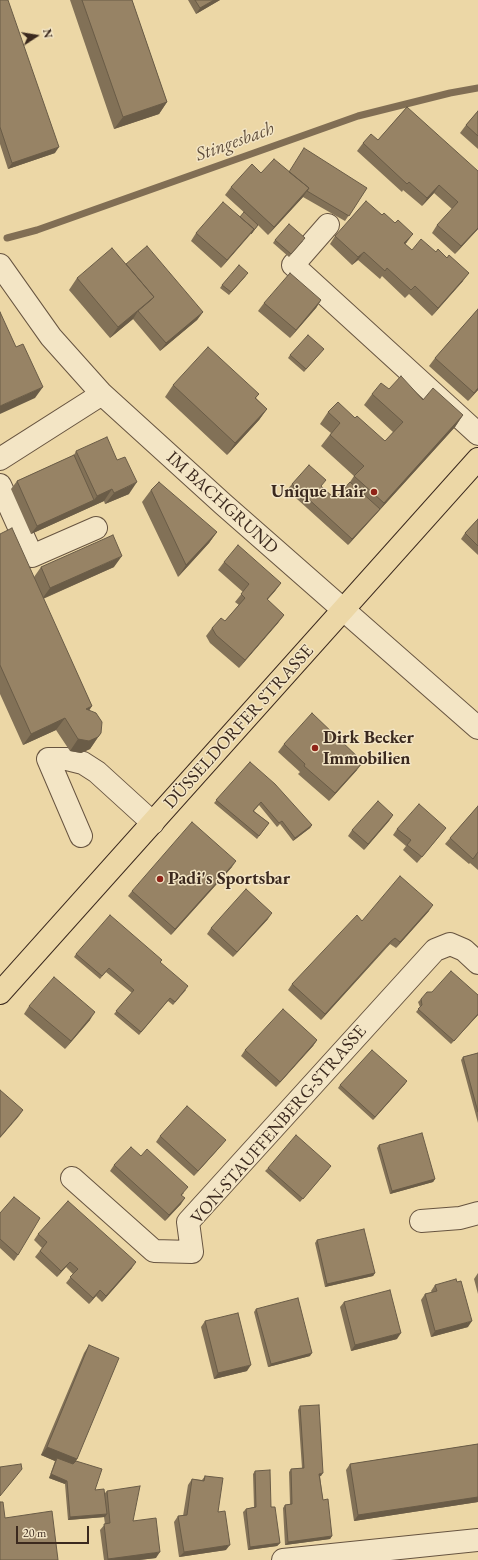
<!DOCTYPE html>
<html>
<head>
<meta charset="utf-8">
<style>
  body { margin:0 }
  #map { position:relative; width:478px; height:1560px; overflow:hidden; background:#ecd7a6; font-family:"EB Garamond",serif }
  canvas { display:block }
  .north { position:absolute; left:16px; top:16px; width:40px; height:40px; -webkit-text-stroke:3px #f3e5c5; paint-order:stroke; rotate:78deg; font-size:11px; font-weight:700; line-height:16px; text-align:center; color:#3b291e }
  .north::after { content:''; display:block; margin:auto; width:14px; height:18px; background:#3b291e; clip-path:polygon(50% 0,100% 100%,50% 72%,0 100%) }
  .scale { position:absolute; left:16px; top:1526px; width:73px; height:18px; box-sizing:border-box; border:2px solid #3b291e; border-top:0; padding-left:5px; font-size:12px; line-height:14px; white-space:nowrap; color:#3b291e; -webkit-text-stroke:3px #f3e5c5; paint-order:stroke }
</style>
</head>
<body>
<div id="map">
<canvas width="478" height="1560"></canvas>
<div class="north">N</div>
<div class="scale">20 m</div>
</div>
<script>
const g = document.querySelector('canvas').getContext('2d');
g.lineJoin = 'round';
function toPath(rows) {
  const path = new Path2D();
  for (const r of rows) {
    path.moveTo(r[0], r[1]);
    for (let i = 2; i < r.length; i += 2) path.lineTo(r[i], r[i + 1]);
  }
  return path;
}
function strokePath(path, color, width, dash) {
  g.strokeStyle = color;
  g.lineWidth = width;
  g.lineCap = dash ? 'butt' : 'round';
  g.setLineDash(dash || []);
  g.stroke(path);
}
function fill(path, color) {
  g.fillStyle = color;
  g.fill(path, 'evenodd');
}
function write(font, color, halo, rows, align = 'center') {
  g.font = font + ' "EB Garamond",serif';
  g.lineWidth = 3;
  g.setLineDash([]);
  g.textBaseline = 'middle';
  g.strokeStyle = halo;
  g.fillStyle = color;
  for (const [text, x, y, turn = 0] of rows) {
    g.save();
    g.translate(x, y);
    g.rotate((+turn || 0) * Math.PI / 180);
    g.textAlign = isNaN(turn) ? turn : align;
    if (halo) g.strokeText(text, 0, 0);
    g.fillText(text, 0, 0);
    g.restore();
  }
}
const stream = toPath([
  [7,238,37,230,358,116,450,93,478,88]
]);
const minor = toPath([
  [328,225,293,265,478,434],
  [0,265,51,337,102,394,223,504,478,728],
  [0,459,102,394],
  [0,485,32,556,96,528],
  [81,836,48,759,67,759,83,763,97,772,153,823],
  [72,1178,154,1251,192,1252,188,1222,435,950,450,944,464,950,478,963],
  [421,1221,460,1218,478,1213],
  [283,1560,478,1540]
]);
const major = toPath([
  [0,993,478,459]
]);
const wall = toPath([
  [0,0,55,153,8,169,0,144],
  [70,0,132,0,167,102,159,114,114,129],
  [188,0,220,0,196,14],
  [407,107,478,229,455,254,432,233,437,225,452,209,434,193,422,206,403,190,402,192,357,151,363,143,378,140],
  [478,111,478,149,460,133,466,125],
  [289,171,367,188,345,221,303,197,268,235,258,225,221,268,191,241,196,233,240,217,247,215,225,195,231,187,261,173],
  [335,236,407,242,405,244,412,250,463,281,432,316,409,294,405,298,382,276,380,279,358,260,352,265,330,244],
  [275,240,303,241,289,257,273,243],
  [126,264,203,312,197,320,160,351,133,319,110,338,69,290,77,278],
  [246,276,229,295,220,288,222,285],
  [321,300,316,308,290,338,258,311,264,303],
  [478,309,478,390,468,401,429,366,435,358],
  [324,349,304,372,288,358,290,355],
  [173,385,259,394,256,398,267,409,259,420,227,455,165,397],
  [389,389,423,400,463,415,455,427,348,545,287,490,292,484,321,486,335,499,350,482,354,476,321,446,331,433,320,424,328,412,355,418,385,441,393,432,364,405,372,394],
  [76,451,129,494,105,504,104,501,31,534,11,489,17,481,74,455],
  [151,490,217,532,209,543,178,577,142,502],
  [478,519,478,555,461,539,465,533],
  [0,534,34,577,41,567,114,567,43,599,92,706,89,710,101,733,90,749,81,753,70,751,56,730,23,745,0,694],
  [224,562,281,583,275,591,267,600,284,615,278,623,239,668,210,643,206,636,212,628,225,621,239,605,235,602,243,592,218,570],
  [284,744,357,770,329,801,298,774,300,772,278,752],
  [250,762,312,825,310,828,293,841,280,824,277,827,259,805,254,811,269,823,257,839,214,803],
  [478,806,478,870,470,863,471,862,469,864,445,844,450,838],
  [393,815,389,821,364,850,348,836,352,830],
  [446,828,442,833,417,863,403,850,406,846,393,835,397,829],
  [232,867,171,935,128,896,132,891],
  [429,911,396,948,390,944,387,947,321,1020,288,990,292,984,362,921],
  [268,919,233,957,207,934,211,928],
  [76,954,160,962,186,990,173,1005,168,1001,139,1035,114,1014,132,993,106,972,100,979,74,957],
  [421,999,478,1015,451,1044,416,1012,420,1007,418,1002],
  [29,1006,90,1020,65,1049,24,1014],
  [317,1040,313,1046,276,1087,241,1056,245,1050],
  [478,1053,478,1123,461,1060,463,1057],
  [405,1084,373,1120,338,1088,340,1085],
  [160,1136,221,1146,194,1176,156,1142],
  [379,1145,435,1179,433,1182,390,1194,377,1148],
  [141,1156,184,1193,182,1195,181,1204,165,1221,110,1171,114,1165],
  [268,1168,329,1169,300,1202,265,1171],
  [0,1213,18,1255,14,1261,0,1248],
  [38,1234,132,1268,102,1302,96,1296,89,1304,66,1283,73,1274,66,1267,57,1277,35,1257,42,1248,34,1240],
  [317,1240,375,1273,373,1276,325,1287,315,1243],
  [478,1273,478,1294,474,1279],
  [435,1285,468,1327,431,1337,421,1300,425,1294,432,1293,431,1291],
  [344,1302,397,1339,351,1351,340,1307],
  [256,1309,310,1356,268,1367,254,1312],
  [205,1321,247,1371,214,1379,201,1327],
  [89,1345,77,1459,76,1461,95,1490,105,1493,107,1491,133,1521,156,1558,139,1560,104,1560,100,1530,105,1524,104,1517,68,1520,65,1484,49,1478,55,1461,41,1455,84,1353],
  [300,1406,321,1476,320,1476,323,1500,332,1536,330,1539,285,1545,283,1508,285,1505,290,1504,289,1472,291,1469,302,1468,298,1410],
  [478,1444,478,1502,354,1521,346,1470,350,1464],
  [255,1471,271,1507,280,1543,277,1546,248,1550,243,1512,246,1509,254,1507,253,1474],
  [205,1476,218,1512,226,1550,179,1557,174,1522,178,1516,183,1516,188,1485,192,1479,202,1480]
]);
const shadedWall = toPath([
  [214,0,220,0,196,14,200,8],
  [167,102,159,114,114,129,123,117],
  [59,147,55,153,8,169,12,163],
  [439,185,434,193,422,206,427,198],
  [309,188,303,197,268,235,274,227],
  [258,225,256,228,221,268,227,260],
  [478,228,478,229,455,254,461,246],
  [413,234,407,242,399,251,404,243],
  [364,252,358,260,352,265,358,257],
  [469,273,463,281,432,316,438,308],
  [154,297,145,308,138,311,133,319,110,338,118,327],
  [321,300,316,308,290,338,296,330],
  [203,312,197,320,160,351,166,343],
  [43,387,35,398,0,414,0,406],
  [478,388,478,390,468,401,474,393],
  [267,409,259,420,227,455,235,443],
  [463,415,455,427,348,545,352,539,380,509,384,503],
  [137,482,129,494,105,504,114,493],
  [112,489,104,501,31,534,37,526,94,500,97,496],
  [217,532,209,543,178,577,186,565],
  [122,556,114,567,42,599,50,588],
  [281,583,275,591,261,607,267,599],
  [284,615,278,623,239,668,245,660],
  [92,706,84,718,86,709],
  [65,718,56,730,23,745,31,734],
  [98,737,90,749,81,753,70,751,78,739],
  [363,762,357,770,329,801,335,793],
  [393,815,389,821,364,850,368,844],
  [312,825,310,828,293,841,295,838],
  [236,861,232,867,171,935,175,929],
  [433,905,429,911,396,948,400,942],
  [272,913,268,919,233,957,237,952],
  [395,938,390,944,321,1020,325,1014],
  [95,1012,90,1020,65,1049,71,1041],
  [478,1014,478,1015,451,1044,454,1041],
  [317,1040,313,1046,276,1087,280,1082],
  [407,1081,405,1084,373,1120,375,1117],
  [23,1110,19,1116,0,1138,0,1137],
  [226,1140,221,1146,194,1176,198,1171],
  [435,1179,433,1182,390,1194,392,1191],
  [185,1198,181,1204,165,1221,169,1215],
  [70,1262,66,1267,57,1277,61,1271],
  [136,1262,132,1268,102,1302,106,1296],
  [375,1273,373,1276,325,1287,327,1284],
  [100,1290,96,1296,89,1304,93,1298],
  [472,1321,468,1327,431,1337,435,1331],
  [401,1333,397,1339,351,1351,355,1345],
  [312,1353,310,1356,268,1367,271,1364],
  [251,1365,247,1371,214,1379,218,1373],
  [47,1447,77,1459,71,1468,57,1458,55,1461,41,1455],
  [323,1473,321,1476,317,1477,319,1474],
  [51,1474,67,1481,65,1484,49,1478],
  [478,1497,478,1502,354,1521,358,1515],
  [107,1514,105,1517,68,1520,70,1517],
  [332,1536,330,1539,285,1545,288,1542],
  [280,1543,277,1546,248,1550,250,1547],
  [230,1545,226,1550,179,1557,184,1552],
  [160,1552,156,1558,139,1560,107,1560,108,1559]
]);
const building = toPath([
  [0,0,8,0,59,147,12,163,0,127,0,0],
  [82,0,132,0,167,102,123,117,82,0],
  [195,0,214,0,200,8,195,0],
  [407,107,478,171,478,228,461,246,437,225,458,202,439,185,427,198,409,182,407,184,363,143,371,134,378,140,407,107],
  [478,111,478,136,466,125,478,111],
  [304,148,367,188,349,216,307,191,309,188,289,172,304,148],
  [274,159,309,188,274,227,231,187,252,164,261,173,274,159],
  [366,201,382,215,384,213,395,223,398,220,413,234,404,243,412,250,421,239,436,252,438,249,447,258,449,255,469,273,438,308,415,286,411,290,387,268,385,271,364,252,358,257,335,236,366,201],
  [223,202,254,229,227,260,196,233,223,202],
  [244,212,258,225,251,234,254,229,240,217,244,212],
  [289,224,305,238,291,254,275,240,289,224],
  [147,246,203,312,166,343,138,311,151,300,154,297,126,264,147,246],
  [112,248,154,297,118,327,77,278,112,248],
  [239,265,248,273,231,292,222,285,239,265],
  [290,273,321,300,296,330,264,303,290,273],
  [478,309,478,388,474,393,435,358,478,309],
  [0,312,16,347,23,344,43,387,0,406,0,312],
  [308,335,324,349,306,369,290,355,308,335],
  [208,347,259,394,255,398,267,409,235,443,173,385,208,347],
  [401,376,423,400,433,388,463,415,384,503,354,476,364,466,330,435,340,423,328,412,338,402,355,418,357,416,385,441,403,422,372,394,381,383,389,389,401,376],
  [107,437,117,460,125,457,137,482,114,493,112,489,97,496,76,451,107,437],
  [74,455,94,500,37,526,17,481,74,455],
  [309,465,326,480,321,486,335,499,350,482,380,509,352,539,292,484,309,465],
  [159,482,217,532,186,565,151,490,159,482],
  [478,519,478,546,465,533,478,519],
  [12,528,92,706,86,709,96,713,102,722,101,733,98,737,89,741,78,739,65,718,31,734,0,665,0,534,12,528],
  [113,535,122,556,50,588,41,567,113,535],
  [238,545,281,583,267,599,284,615,245,660,216,635,212,628,221,618,225,621,245,598,241,594,249,584,224,562,238,545],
  [312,713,363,762,335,793,304,766,305,764,284,744,312,713],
  [250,762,275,784,312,825,295,838,282,821,279,823,261,802,253,811,269,823,259,836,216,800,250,762],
  [378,801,393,815,368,844,352,830,378,801],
  [419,804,446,828,422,857,407,845,411,840,397,829,419,804],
  [478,806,478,852,473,859,450,838,478,806],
  [192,822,236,861,175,929,132,891,192,822],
  [400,876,433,905,400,942,395,938,391,941,325,1014,292,984,357,915,362,921,400,876],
  [246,889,272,913,237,952,211,928,246,889],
  [110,915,162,960,160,962,188,986,175,1002,170,998,141,1032,116,1011,134,990,109,968,102,976,76,954,110,915],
  [451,971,478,995,478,1014,454,1041,418,1009,422,1005,421,999,427,992,432,992,451,971],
  [54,977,95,1012,71,1041,29,1006,54,977],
  [283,1009,317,1040,280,1082,245,1050,283,1009],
  [372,1050,407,1081,375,1117,340,1085,372,1050],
  [478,1053,478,1112,463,1057,478,1053],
  [0,1090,23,1110,0,1137,0,1090],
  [187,1106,226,1140,198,1171,160,1136,187,1106],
  [422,1133,435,1179,392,1191,379,1145,422,1133],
  [296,1135,331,1166,303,1199,268,1168,296,1135],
  [131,1147,141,1156,147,1149,188,1187,181,1195,185,1198,169,1215,114,1165,131,1147],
  [14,1197,40,1218,18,1255,0,1239,0,1213,14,1197],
  [68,1201,136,1262,106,1296,100,1290,93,1298,70,1277,78,1269,70,1262,61,1271,40,1251,47,1242,38,1234,68,1201],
  [364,1229,375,1273,327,1284,317,1240,364,1229],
  [456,1279,457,1282,461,1281,472,1321,435,1331,425,1294,437,1291,435,1285,456,1279],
  [390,1290,401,1333,355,1345,344,1302,390,1290],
  [298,1298,312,1353,271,1364,256,1309,298,1298],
  [238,1313,251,1365,218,1373,205,1321,238,1313],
  [89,1345,119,1358,77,1459,47,1447,89,1345],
  [319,1405,323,1473,319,1474,323,1500,328,1499,332,1536,288,1542,285,1505,292,1504,291,1469,304,1468,300,1406,319,1405],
  [478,1444,478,1497,358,1515,350,1464,478,1444],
  [57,1458,73,1464,76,1461,102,1469,95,1490,104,1489,107,1514,70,1517,67,1481,51,1474,57,1458],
  [21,1464,22,1469,0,1496,0,1467,21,1464],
  [270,1470,271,1507,275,1507,280,1543,250,1547,246,1509,256,1507,255,1471,270,1470],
  [205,1476,223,1478,218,1512,225,1511,230,1545,184,1552,178,1516,187,1515,192,1479,204,1481,205,1476],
  [140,1486,133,1521,156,1518,160,1552,108,1559,104,1524,110,1523,107,1491,140,1486],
  [0,1502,3,1502,5,1518,52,1511,58,1560,0,1560,0,1502]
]);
const markers = [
  [374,492,4,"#8f2418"],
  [315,748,4,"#8f2418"],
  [160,879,4,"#8f2418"]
];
const poiNames = [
  ["Unique Hair",366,492,"right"],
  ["Dirk Becker",323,738],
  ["Immobilien",323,759],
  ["Padi's Sportsbar",168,879]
];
const streetNames = [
  ["IM BACHGRUND",222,503,42],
  ["DÜSSELDORFER STRASSE",239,727,-48],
  ["VON-STAUFFENBERG-STRASSE",279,1125,-49]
];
const waterNames = [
  ["Stingesbach",235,142,-20]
];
strokePath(stream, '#816e54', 7);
strokePath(minor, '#675440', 24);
strokePath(major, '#3b291e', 24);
strokePath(minor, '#f3e5c5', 22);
strokePath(major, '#ecd7a6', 22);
fill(wall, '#827157');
fill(shadedWall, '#6a5c47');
fill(building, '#978365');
strokePath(building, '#6a5c47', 1);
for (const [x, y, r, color] of markers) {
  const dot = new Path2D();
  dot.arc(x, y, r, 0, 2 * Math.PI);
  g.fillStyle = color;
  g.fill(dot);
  strokePath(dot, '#f3e5c5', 1.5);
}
write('bold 18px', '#3b291e', '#f3e5c5', poiNames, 'left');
write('18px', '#3b291e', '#f3e5c5', streetNames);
write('italic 19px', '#5e4c39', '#f3e5c5', waterNames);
</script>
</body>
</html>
